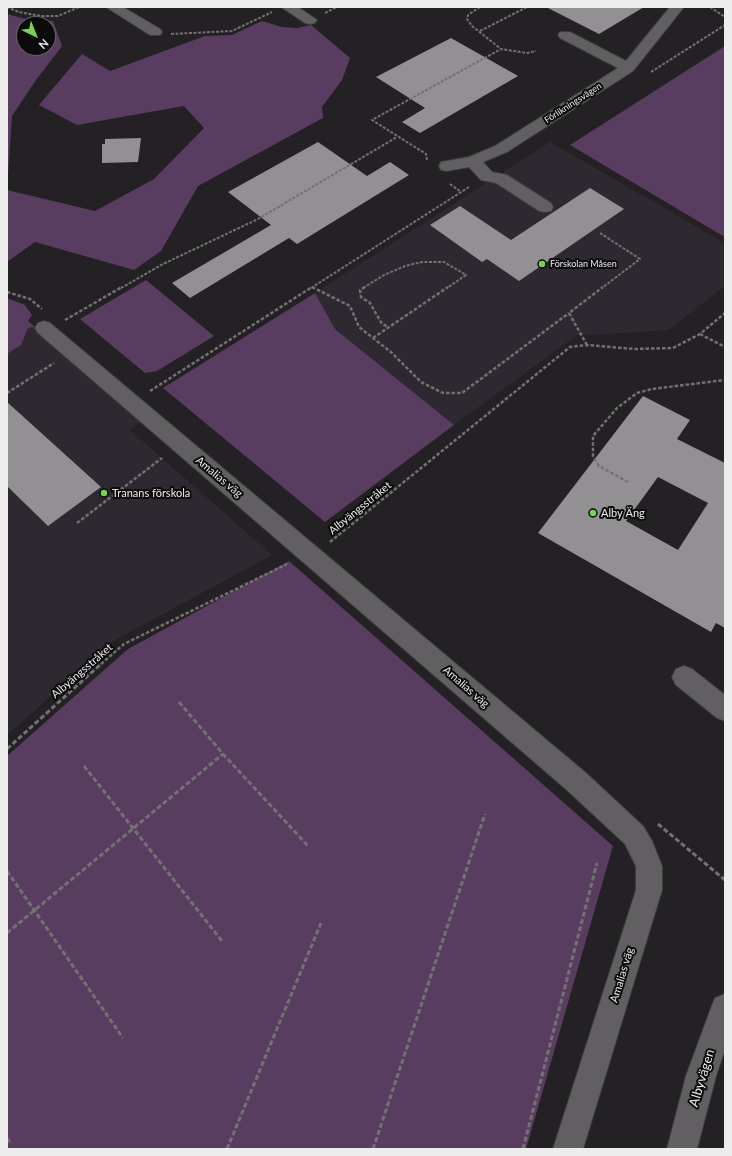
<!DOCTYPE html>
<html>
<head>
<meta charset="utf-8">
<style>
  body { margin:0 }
  #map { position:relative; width:732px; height:1156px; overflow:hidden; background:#232123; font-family:Lato,sans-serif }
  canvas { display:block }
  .frame { position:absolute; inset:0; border:8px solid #eeedee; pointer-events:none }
  .north { position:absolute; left:16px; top:16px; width:40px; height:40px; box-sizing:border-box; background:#0c0b0c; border:1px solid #666566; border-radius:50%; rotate:137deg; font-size:11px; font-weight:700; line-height:16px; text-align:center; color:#eeedee }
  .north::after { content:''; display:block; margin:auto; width:14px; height:18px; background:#7bd156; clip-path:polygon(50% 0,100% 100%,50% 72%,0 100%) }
</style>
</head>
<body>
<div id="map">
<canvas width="732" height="1156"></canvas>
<div class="frame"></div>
<div class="north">N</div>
</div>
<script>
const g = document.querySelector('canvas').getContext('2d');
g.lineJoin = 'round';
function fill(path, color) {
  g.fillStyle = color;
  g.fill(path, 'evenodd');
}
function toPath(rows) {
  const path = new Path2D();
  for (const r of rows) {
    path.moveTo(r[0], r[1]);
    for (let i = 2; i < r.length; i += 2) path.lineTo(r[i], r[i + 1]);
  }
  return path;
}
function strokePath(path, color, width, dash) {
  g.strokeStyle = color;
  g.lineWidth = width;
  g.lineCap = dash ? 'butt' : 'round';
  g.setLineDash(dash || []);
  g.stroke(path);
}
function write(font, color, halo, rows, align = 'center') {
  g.font = font + ' Lato,sans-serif';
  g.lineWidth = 4;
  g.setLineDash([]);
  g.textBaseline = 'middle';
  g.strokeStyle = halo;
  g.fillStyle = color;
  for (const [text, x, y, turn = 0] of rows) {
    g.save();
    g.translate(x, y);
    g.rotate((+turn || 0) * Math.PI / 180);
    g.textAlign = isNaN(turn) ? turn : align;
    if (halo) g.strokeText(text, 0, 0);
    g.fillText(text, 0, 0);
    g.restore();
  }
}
const built = toPath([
  [550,142,725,243,725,286,669,330,576,336,454,425,335,329,315,293],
  [35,327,146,418,130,430,272,555,115,640,7,735,7,354,21,345,28,328]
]);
const green = toPath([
  [7,14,33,21,53,21,62,46,36,80,12,116,7,189],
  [24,24,48,24,48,48,24,48],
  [262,21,282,27,297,28,311,25,350,58,342,80,322,107,323,118,198,186,161,251,134,270,35,242,7,262,7,190,95,211,154,179,204,128,184,106,77,125,39,105,82,54,110,71,205,36,232,35],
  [725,46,725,235,723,236,570,145],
  [146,280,214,336,157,371,145,373,80,319],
  [315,293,335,329,454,425,325,522,163,388],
  [7,298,25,305,32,315,28,321,35,327,28,328,21,345,7,354],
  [289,561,613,846,526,1149,7,1149,7,756,128,649]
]);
const building = toPath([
  [546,7,644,7,599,34],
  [451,38,518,76,420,133,402,122,425,108,376,77],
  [141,138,138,162,102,163,102,144,105,144,105,139],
  [318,142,367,176,390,162,409,175,297,244,289,238,190,298,172,283,271,225,228,192],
  [590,188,624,209,519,281,487,259,482,262,430,225,460,206,511,240],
  [643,396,690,420,677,439,725,463,725,628,716,623,711,632,538,533],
  [658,477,708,503,678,550,626,521],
  [7,402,101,487,48,526,7,486]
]);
const pathFar2 = toPath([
  [7,7,19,12,41,16,58,16,79,7],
  [480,7,468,15,467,19,472,26,501,49,527,53,536,51],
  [710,7,725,17],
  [325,13,337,7],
  [480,31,527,7],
  [171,34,232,31,272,12],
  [651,72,725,25],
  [427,160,426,154,372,120,501,49],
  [450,184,461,192],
  [600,233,640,259,602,288],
  [312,287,314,288],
  [121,288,163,264,258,219,397,137],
  [311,288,469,187],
  [363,288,384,275,405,266,422,262,444,262,466,275,447,288]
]);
const pathFar1 = toPath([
  [312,287,350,306,359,327,392,353,421,382,443,393,462,393,569,313],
  [365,287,360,290,361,297,370,303,382,324,389,327],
  [7,292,30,299,42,309],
  [65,320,122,287],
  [700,334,725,347],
  [373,338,448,287],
  [587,345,569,313,603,287],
  [150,391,312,287],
  [7,393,54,363],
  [628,482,599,466,593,456,593,436,617,408,637,393,652,389,725,380],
  [77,523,162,458],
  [330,542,570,347,587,345,634,349,673,348,700,334,725,313],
  [101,664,124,644,287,564]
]);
const path = toPath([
  [179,702,223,754,309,847],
  [7,749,102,663],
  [84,766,222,941],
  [658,824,725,880],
  [7,871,123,1038],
  [7,933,223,754],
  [7,1138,10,1143],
  [227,1149,321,923],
  [373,1149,485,814],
  [523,1149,597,863]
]);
const minor = toPath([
  [106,7,123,7,160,29,162,32,160,35,150,35,106,7],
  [281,7,298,7,317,20,315,23,310,24,305,23,281,7],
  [670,7,684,7,633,71,507,152,483,162,492,172,507,175,551,203,553,207,551,211,545,212,539,211,496,183,481,180,469,167,447,171,441,170,439,166,441,162,469,157,495,146,618,68,560,38,558,35,560,32,570,32,626,61,670,7],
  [44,321,50,323,586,773,643,826,652,841,662,866,662,890,583,1149,553,1149,636,890,636,866,625,844,568,791,38,333,35,328,38,323,44,321],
  [684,666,692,669,725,695,725,721,717,718,676,685,672,677,676,669,684,666],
  [725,994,725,1049,716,1076,697,1149,667,1149,686,1076,711,1008,715,998,725,994]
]);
const markers = [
  [542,264,4,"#7bd156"],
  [104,493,4,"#7bd156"],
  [593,513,4,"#7bd156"]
];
const farStreetnames = [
  ["Förlikningsvägen",573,103,-33]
];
const farPoinames = [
  ["Förskolan Måsen",550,264]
];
const streetNames = [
  ["Amalias väg",219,477,40],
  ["Albyängsstråket",360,508,-39],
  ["Albyängsstråket",82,671,-41],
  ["Amalias väg",466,687,41],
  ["Amalias väg",622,975,-73]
];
const poiNames = [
  ["Tranans förskola",112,493],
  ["Alby Äng",601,513]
];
const nearStreetnames = [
  ["Albyvägen",702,1078,-73]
];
fill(built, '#2e2930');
fill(green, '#583d61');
fill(building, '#929092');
strokePath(minor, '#3e3d3e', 2);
strokePath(pathFar2, '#737173', 2, [3, 1.5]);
strokePath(pathFar1, '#737173', 2.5, [3.5, 2]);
strokePath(path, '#737173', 3, [5, 2.5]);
fill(minor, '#615f62');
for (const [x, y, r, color] of markers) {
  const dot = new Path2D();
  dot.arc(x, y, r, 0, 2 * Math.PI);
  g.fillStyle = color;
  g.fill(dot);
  strokePath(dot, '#0c0b0c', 1.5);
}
write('9px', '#eeedee', '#0c0b0c', farStreetnames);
write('9px', '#eeedee', '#0c0b0c', farPoinames, 'left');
write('11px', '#eeedee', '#0c0b0c', streetNames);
write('11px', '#eeedee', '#0c0b0c', poiNames, 'left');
write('13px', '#eeedee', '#0c0b0c', nearStreetnames);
</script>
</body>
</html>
